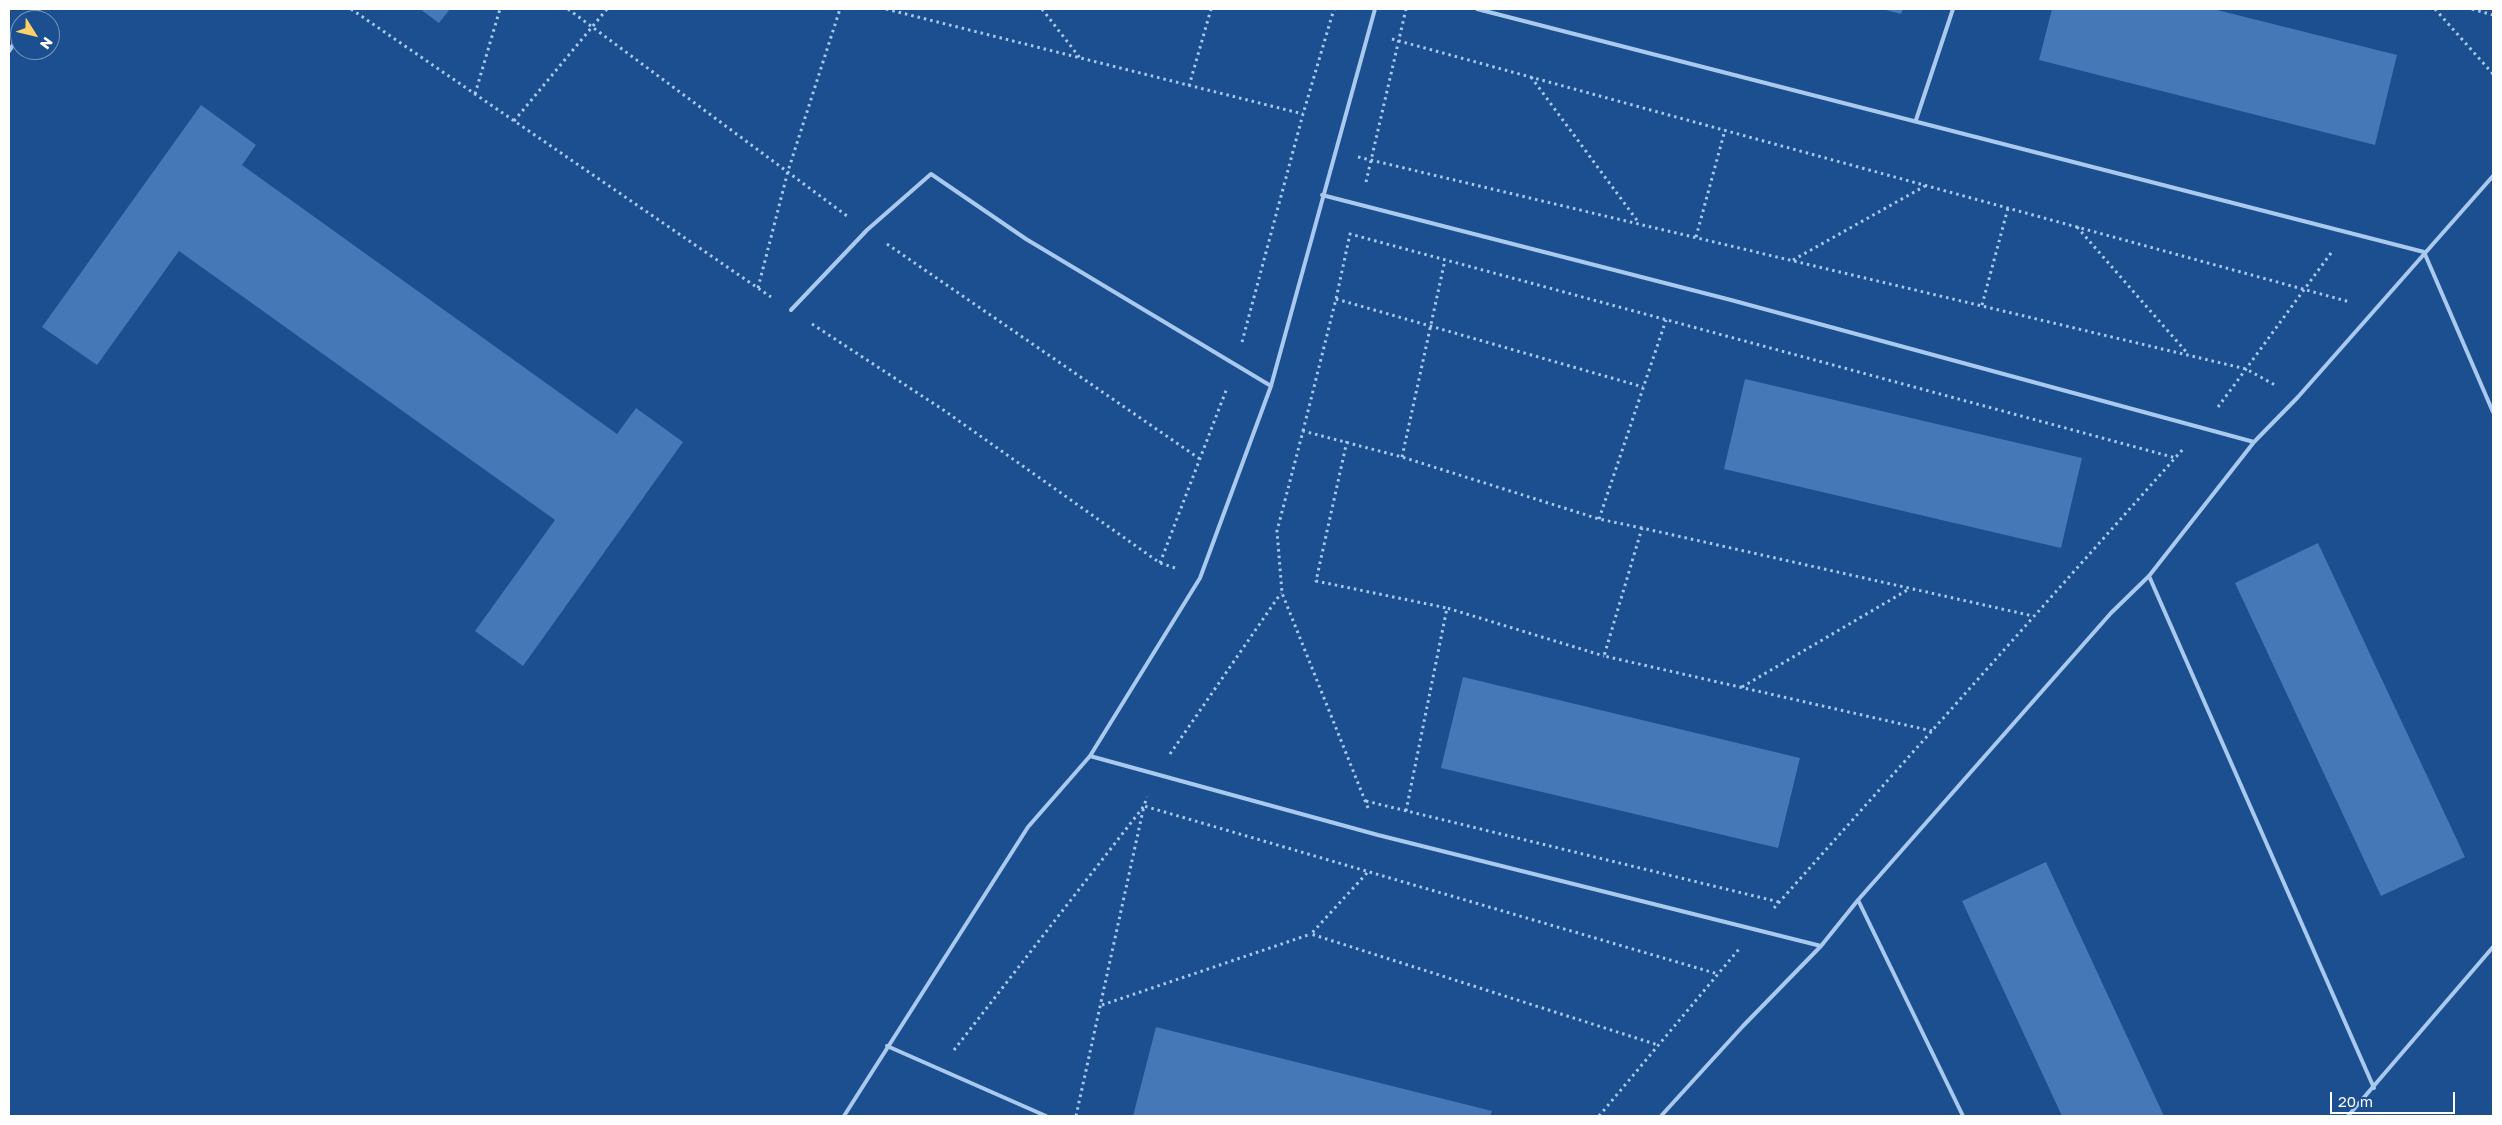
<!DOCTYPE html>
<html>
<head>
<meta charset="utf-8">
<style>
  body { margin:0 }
  #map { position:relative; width:2502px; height:1125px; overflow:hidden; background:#1b4f8f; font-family:"Golos Text",sans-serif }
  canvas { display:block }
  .frame { position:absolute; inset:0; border:10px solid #fff; pointer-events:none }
  .north { position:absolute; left:10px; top:10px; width:50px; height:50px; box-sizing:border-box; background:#1b4f8f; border:1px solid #7695bc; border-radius:50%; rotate:126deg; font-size:14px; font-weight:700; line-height:20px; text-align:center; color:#fff }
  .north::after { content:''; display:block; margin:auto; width:18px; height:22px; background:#ffd166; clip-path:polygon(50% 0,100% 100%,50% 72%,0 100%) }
  .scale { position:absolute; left:2330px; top:1092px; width:125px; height:22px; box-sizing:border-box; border:2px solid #fff; border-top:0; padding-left:6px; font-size:15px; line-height:18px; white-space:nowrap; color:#fff; -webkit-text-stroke:4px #1b4f8f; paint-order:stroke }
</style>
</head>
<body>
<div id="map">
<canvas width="2502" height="1125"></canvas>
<div class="frame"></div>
<div class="north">N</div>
<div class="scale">20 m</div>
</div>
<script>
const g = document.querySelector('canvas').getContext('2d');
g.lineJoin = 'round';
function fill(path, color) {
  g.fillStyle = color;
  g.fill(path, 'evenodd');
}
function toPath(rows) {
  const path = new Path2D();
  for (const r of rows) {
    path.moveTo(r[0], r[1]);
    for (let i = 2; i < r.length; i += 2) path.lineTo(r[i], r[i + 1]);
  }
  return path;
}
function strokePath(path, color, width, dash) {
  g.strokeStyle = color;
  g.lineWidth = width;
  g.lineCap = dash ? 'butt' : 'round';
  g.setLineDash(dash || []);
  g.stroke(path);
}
const building = toPath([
  [420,9,450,9,439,23],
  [1882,9,1903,9,1901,14],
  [2052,9,2213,9,2397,55,2375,145,2039,60],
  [201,105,256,145,242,165,617,434,636,408,683,442,523,666,475,631,555,520,179,251,97,365,42,327],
  [1745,379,2082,458,2061,548,1724,469],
  [2318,543,2465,857,2381,896,2235,583],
  [1463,677,1800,758,1778,848,1441,768],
  [2046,862,2164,1116,2062,1116,1962,901],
  [1156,1027,1492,1111,1490,1116,1133,1116]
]);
const path = toPath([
  [351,9,771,297],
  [568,9,847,216],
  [886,9,1303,114],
  [1042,9,1080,58],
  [2435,9,2493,74],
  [2472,9,2493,15],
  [1392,39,2350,302],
  [1531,77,1639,223],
  [1189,86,1211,9],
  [475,94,500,9],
  [514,121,607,9],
  [1358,157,2246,369,2275,385],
  [1366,182,1406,9],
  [2077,227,2188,354],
  [1696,237,1725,130],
  [887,244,1200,459],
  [1793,260,1925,186],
  [758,288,788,171,840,9],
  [1336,299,1643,387],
  [1982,305,2008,208],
  [812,324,942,409,1160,563,1178,569],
  [1242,342,1303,114,1334,9],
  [2218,407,2331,253],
  [1303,431,1336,299,1350,234,2176,458],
  [1347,441,1316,581,1447,608],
  [1402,457,1445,260],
  [1599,519,1666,320],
  [1160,563,1227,388],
  [1742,687,1909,589],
  [1932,731,1604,656,1642,528,2033,616],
  [1170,754,1281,593],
  [1366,801,1779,902],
  [1368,808,1282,593,1277,531,1303,431,1402,457,1599,519,1642,528],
  [1406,811,1447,608,1604,656],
  [1367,873,1311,934,1658,1045],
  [1774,908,2184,448],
  [1102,1005,1311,934],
  [954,1050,1144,806,1147,797],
  [1076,1116,1144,806,1718,974],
  [1599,1116,1739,949]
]);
const lane = toPath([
  [1477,9,2424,252,2493,412],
  [31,20,39,9],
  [9,51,20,35],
  [1916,120,1953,9],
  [1322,195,1731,300,2254,442],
  [791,310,867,230,931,174,1026,239,1271,386],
  [2149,576,2374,1088],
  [1090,756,1378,835,1821,946],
  [1858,900,1963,1116],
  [887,1046,1046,1116],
  [844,1116,1028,827,1090,756,1200,578,1271,386,1375,9],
  [1661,1116,1743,1026,1821,946,1858,900,2111,613,2149,576,2254,442,2298,397,2493,176],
  [2348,1116,2493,947]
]);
fill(building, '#4478b7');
strokePath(path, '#a9c9ee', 3, [2.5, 4]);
strokePath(lane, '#a9c9ee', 4);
</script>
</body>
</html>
